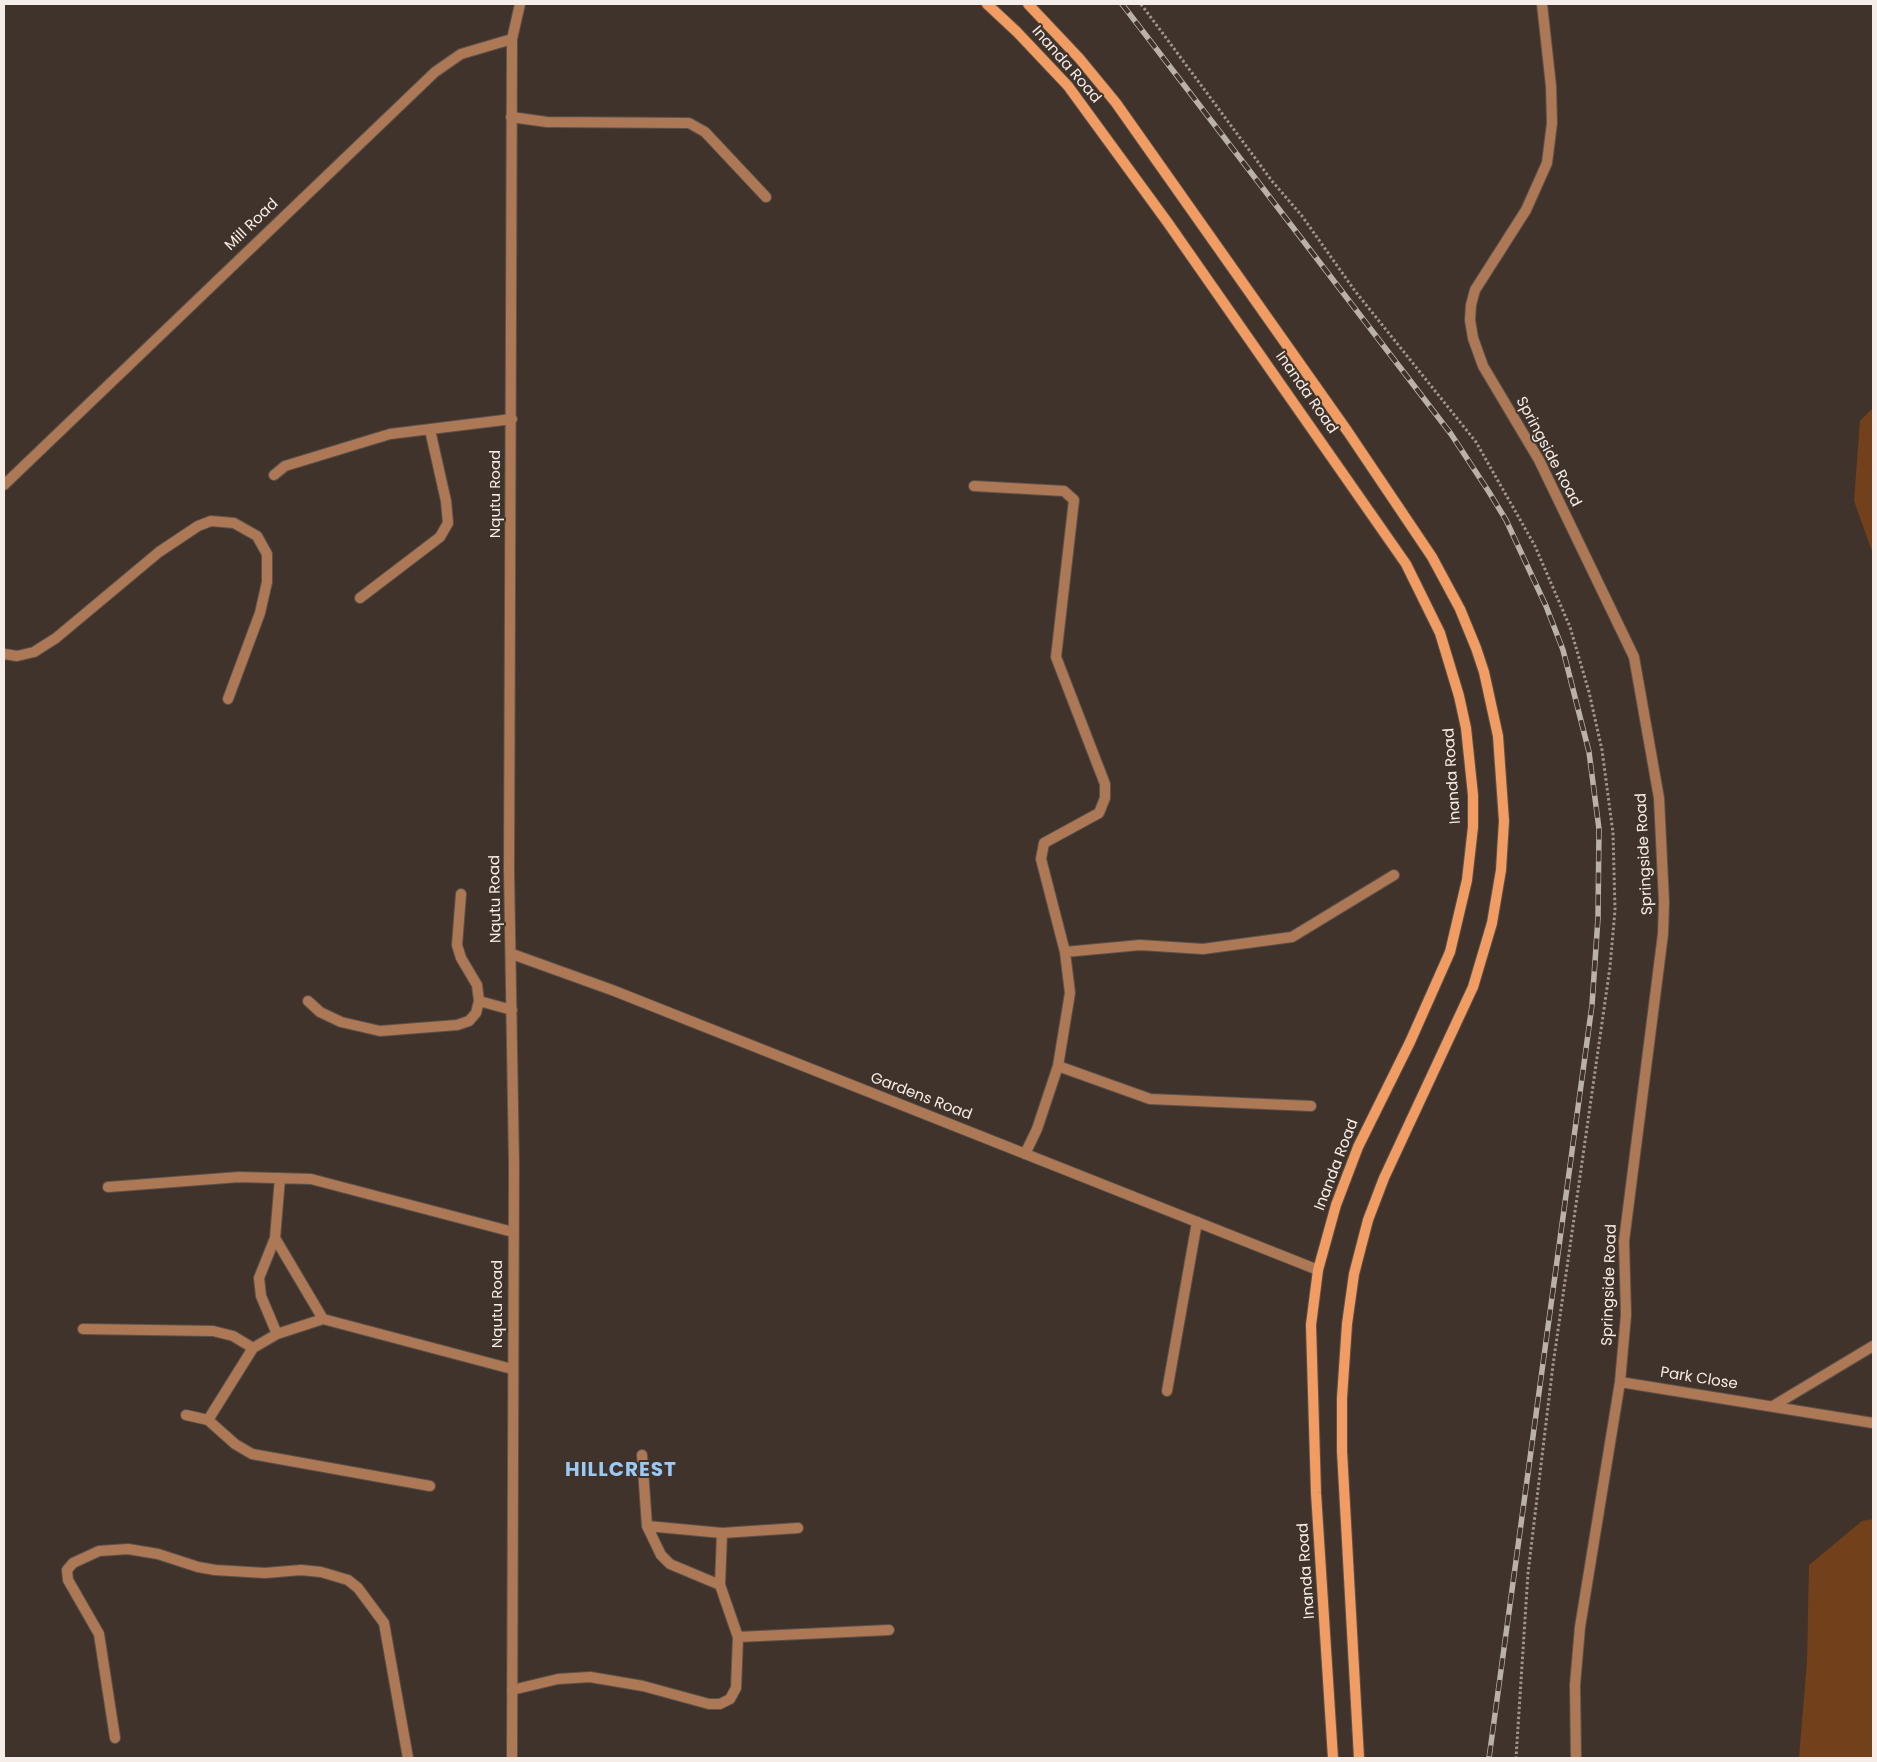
<!DOCTYPE html>
<html>
<head>
<meta charset="utf-8">
<style>
  body { margin:0 }
  #map { position:relative; width:1877px; height:1762px; overflow:hidden; background:#40332b; font-family:Poppins,sans-serif }
  canvas { display:block }
  .frame { position:absolute; inset:0; border:5px solid #f5ede8; pointer-events:none }
</style>
</head>
<body>
<div id="map">
<canvas width="1877" height="1762"></canvas>
<div class="frame"></div>
</div>
<script>
const g = document.querySelector('canvas').getContext('2d');
g.lineJoin = 'round';
function fill(path, color) {
  g.fillStyle = color;
  g.fill(path, 'evenodd');
}
function toPath(rows) {
  const path = new Path2D();
  for (const r of rows) {
    path.moveTo(r[0], r[1]);
    for (let i = 2; i < r.length; i += 2) path.lineTo(r[i], r[i + 1]);
  }
  return path;
}
function strokePath(path, color, width, dash) {
  g.strokeStyle = color;
  g.lineWidth = width;
  g.lineCap = dash ? 'butt' : 'round';
  g.setLineDash(dash || []);
  g.stroke(path);
}
function write(font, color, halo, rows, align = 'center') {
  g.font = font + ' Poppins,sans-serif';
  g.lineWidth = 4;
  g.setLineDash([]);
  g.textBaseline = 'middle';
  g.strokeStyle = halo;
  g.fillStyle = color;
  for (const [text, x, y, turn = 0] of rows) {
    g.save();
    g.translate(x, y);
    g.rotate((+turn || 0) * Math.PI / 180);
    g.textAlign = isNaN(turn) ? turn : align;
    if (halo) g.strokeText(text, 0, 0);
    g.fillText(text, 0, 0);
    g.restore();
  }
}
const green = toPath([
  [1873,408,1873,554,1854,501,1860,421],
  [1873,1519,1873,1758,1799,1758,1807,1661,1809,1565,1862,1521]
]);
const path = toPath([
  [1141,4,1272,181,1302,216,1355,291,1476,442,1535,546,1570,627,1589,692,1602,750,1613,833,1615,910,1610,967,1553,1365,1528,1573,1516,1758]
]);
const service = toPath([
  [1167,1391,1197,1222]
]);
const minor = toPath([
  [1542,4,1551,86,1552,123,1547,163,1526,210,1475,290,1471,305,1470,320,1473,338,1483,366,1539,460,1634,657,1659,798,1664,902,1663,934,1624,1241,1626,1315,1620,1382,1580,1627,1575,1685,1576,1758],
  [512,39,509,870,514,1165,512,1758],
  [511,117,547,122,689,123,705,132,766,197],
  [274,475,285,466,390,434,512,419],
  [4,485,435,72,461,54,512,39,520,4],
  [974,486,1064,491,1074,500,1056,657,1105,784,1105,798,1099,813,1044,843,1041,859,1065,952,1070,993,1058,1066,1037,1129,1025,1154],
  [360,598,440,537,448,523,446,501,430,430],
  [4,654,17,656,34,652,56,638,159,552,198,526,211,521,234,523,257,536,267,554,267,582,260,613,228,699],
  [1065,952,1140,945,1203,949,1292,937,1394,875],
  [512,954,612,990,1318,1270],
  [308,1001,320,1012,341,1022,380,1031,457,1025,469,1021,476,1013,479,1001,477,985,461,958,457,945,461,894],
  [479,1001,512,1010],
  [1058,1066,1150,1099,1311,1106],
  [280,1178,275,1238,323,1319],
  [108,1187,239,1177,311,1179,513,1232],
  [275,1238,259,1278,261,1296,277,1334],
  [83,1329,213,1331,233,1336,253,1348],
  [1620,1382,1873,1423],
  [1773,1406,1873,1346],
  [186,1415,208,1420,235,1444,252,1454,430,1486],
  [208,1420,253,1348,277,1334,323,1319,512,1369],
  [642,1455,647,1526,661,1555,670,1564,720,1585],
  [647,1526,722,1533,798,1528],
  [722,1533,720,1585,738,1637],
  [512,1690,558,1679,590,1677,643,1686,709,1704,720,1704,730,1699,736,1688,738,1637,889,1630],
  [115,1738,99,1634,68,1580,67,1570,73,1563,99,1551,128,1549,158,1554,198,1567,215,1570,265,1573,301,1570,321,1572,348,1580,358,1588,384,1623,408,1758]
]);
const secondary = toPath([
  [987,4,1017,32,1068,86,1168,223,1406,564,1440,633,1459,696,1466,728,1473,795,1473,827,1467,880,1450,952,1410,1042,1358,1147,1336,1205,1318,1270,1311,1325,1316,1493,1333,1758],
  [1028,4,1079,58,1116,103,1348,432,1432,557,1460,609,1476,648,1484,672,1498,736,1504,821,1501,870,1492,923,1473,987,1384,1178,1368,1220,1354,1274,1347,1324,1342,1398,1342,1451,1359,1758]
]);
const rail = toPath([
  [1122,4,1451,434,1489,492,1506,520,1546,606,1563,650,1589,752,1599,829,1598,918,1592,1005,1489,1758]
]);
const streetNames = [
  ["Inanda Road",1066,65,49],
  ["Mill Road",252,225,-44],
  ["Inanda Road",1306,393,55],
  ["Springside Road",1548,452,62],
  ["Nqutu Road",496,494,-90],
  ["Inanda Road",1453,776,-94],
  ["Springside Road",1645,854,-93],
  ["Nqutu Road",496,899,-91],
  ["Gardens Road",921,1097,21],
  ["Inanda Road",1337,1165,-69],
  ["Springside Road",1610,1285,-88],
  ["Nqutu Road",498,1304,-90],
  ["Park Close",1699,1379,9],
  ["Inanda Road",1307,1571,-94]
];
const districtNames = [
  ["HILLCREST",621,1471]
];
fill(green, '#72401b');
strokePath(service, '#5d5149', 12);
strokePath(minor, '#5d5149', 12);
strokePath(secondary, '#5d5149', 12);
strokePath(path, '#a19790', 3, [2.5, 2.5]);
strokePath(service, '#ad7855', 10);
strokePath(minor, '#ad7855', 10);
strokePath(secondary, '#f09c62', 10);
strokePath(rail, '#bab1ab', 5.5);
strokePath(rail, '#40332b', 4, [11]);
write('15px', '#f5ede8', '#40332b', streetNames);
g.letterSpacing = '1px';
write('bold 20px', '#9bcaf7', '#40332b', districtNames);
g.letterSpacing = '0px';
</script>
</body>
</html>
